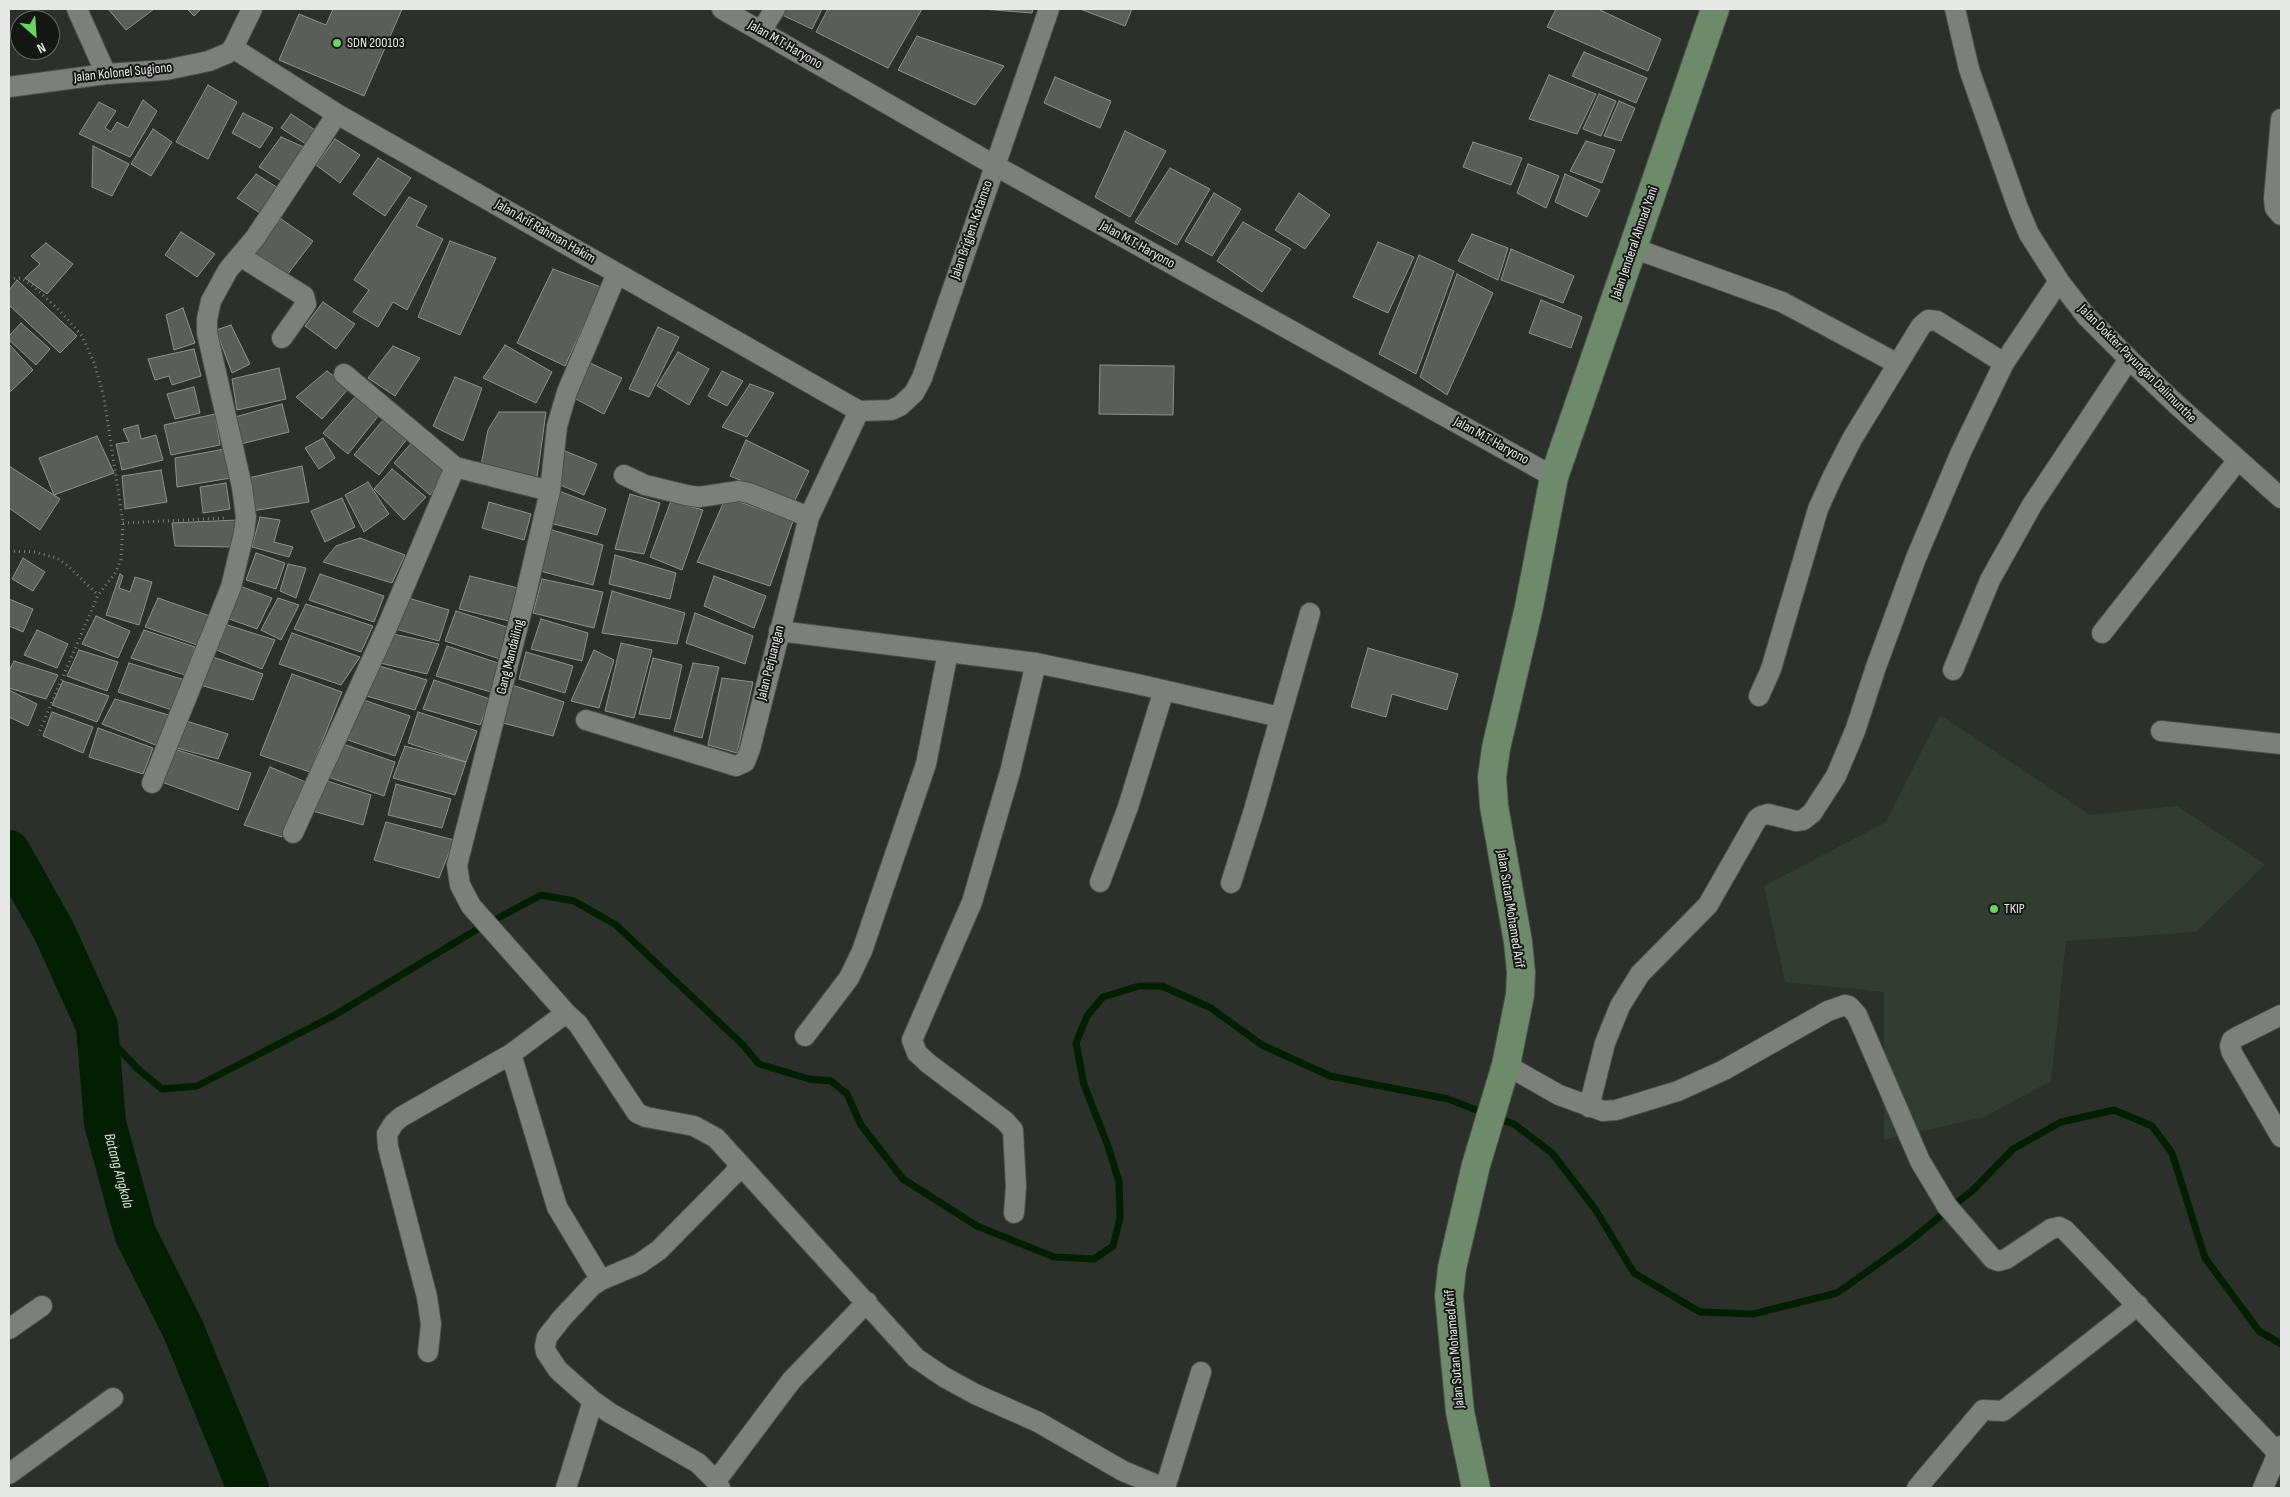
<!DOCTYPE html>
<html>
<head>
<meta charset="utf-8">
<style>
  body { margin:0 }
  #map { position:relative; width:2290px; height:1497px; overflow:hidden; background:#2b302a; font-family:"Sofia Sans Condensed",sans-serif }
  canvas { display:block }
  .frame { position:absolute; inset:0; border:10px solid #e5e8e5; pointer-events:none }
  .north { position:absolute; left:10px; top:10px; width:50px; height:50px; box-sizing:border-box; background:#151715; border:1px solid #686b68; border-radius:50%; rotate:154deg; font-size:14px; font-weight:700; line-height:20px; text-align:center; color:#e5e8e5 }
  .north::after { content:''; display:block; margin:auto; width:18px; height:22px; background:#6ad363; clip-path:polygon(50% 0,100% 100%,50% 72%,0 100%) }
</style>
</head>
<body>
<div id="map">
<canvas width="2290" height="1497"></canvas>
<div class="frame"></div>
<div class="north">N</div>
</div>
<script>
const g = document.querySelector('canvas').getContext('2d');
g.lineJoin = 'round';
function fill(path, color) {
  g.fillStyle = color;
  g.fill(path, 'evenodd');
}
function toPath(rows) {
  const path = new Path2D();
  for (const r of rows) {
    path.moveTo(r[0], r[1]);
    for (let i = 2; i < r.length; i += 2) path.lineTo(r[i], r[i + 1]);
  }
  return path;
}
function strokePath(path, color, width, dash) {
  g.strokeStyle = color;
  g.lineWidth = width;
  g.lineCap = dash ? 'butt' : 'round';
  g.setLineDash(dash || []);
  g.stroke(path);
}
function write(font, color, halo, rows, align = 'center') {
  g.font = font + ' "Sofia Sans Condensed",sans-serif';
  g.lineWidth = 4;
  g.setLineDash([]);
  g.textBaseline = 'middle';
  g.strokeStyle = halo;
  g.fillStyle = color;
  for (const [text, x, y, turn = 0] of rows) {
    g.save();
    g.translate(x, y);
    g.rotate((+turn || 0) * Math.PI / 180);
    g.textAlign = isNaN(turn) ? turn : align;
    if (halo) g.strokeText(text, 0, 0);
    g.fillText(text, 0, 0);
    g.restore();
  }
}
const built = toPath([
  [1940,715,2090,815,2177,806,2265,864,2196,932,2066,941,2051,1081,1984,1117,1884,1140,1884,992,1785,982,1764,886,1886,822]
]);
const stream = toPath([
  [97,1026,138,1069,162,1089,197,1086,333,1016,476,930,541,895,574,901,616,925,741,1043,759,1064,809,1079,831,1081,847,1094,861,1125,903,1179,977,1226,1054,1257,1094,1259,1113,1246,1120,1218,1119,1182,1108,1146,1084,1085,1076,1043,1087,1016,1103,997,1139,986,1162,986,1211,1008,1262,1045,1330,1076,1448,1099,1487,1114],
  [1497,1118,1514,1124,1552,1153,1595,1209,1634,1273,1700,1312,1753,1314,1837,1293,1906,1244,1974,1189,2013,1149,2061,1122,2114,1110,2152,1126,2172,1153,2205,1258,2259,1331,2281,1344]
]);
const river = toPath([
  [9,851,54,931,97,1026,105,1123,135,1233,183,1329,248,1488]
]);
const building = toPath([
  [108,9,154,9,126,30,108,9],
  [187,9,201,9,194,16,187,9],
  [333,9,402,9,364,96,279,60,299,14,326,25,333,9],
  [783,9,822,9,812,29,780,14,783,9],
  [828,9,922,9,888,68,816,32,828,9],
  [982,9,1033,9,1032,13,982,9],
  [1080,9,1132,9,1125,26,1080,9],
  [1556,9,1598,9,1661,39,1648,71,1547,27,1556,9],
  [917,36,1004,66,975,105,898,70,917,36],
  [1584,52,1647,78,1636,103,1572,76,1584,52],
  [1549,75,1596,94,1577,134,1529,119,1549,75],
  [1055,77,1111,101,1100,128,1044,103,1055,77],
  [208,85,237,102,208,159,176,142,208,85],
  [1599,94,1616,101,1601,136,1583,129,1599,94],
  [143,100,157,111,130,157,79,134,99,102,116,111,105,128,111,132,117,122,128,128,143,100],
  [1619,101,1635,108,1621,141,1604,136,1619,101],
  [243,113,273,128,260,148,232,133,243,113],
  [291,114,315,130,306,144,281,128,291,114],
  [153,129,172,142,151,176,131,164,153,129],
  [1125,131,1166,151,1130,217,1095,197,1125,131],
  [281,137,306,148,285,183,259,167,281,137],
  [335,139,360,155,340,183,316,165,335,139],
  [1586,141,1615,150,1602,183,1570,171,1586,141],
  [1473,142,1522,158,1511,185,1463,167,1473,142],
  [93,146,129,164,112,196,92,187,93,146],
  [378,158,411,178,385,216,353,194,378,158],
  [1528,164,1559,176,1546,208,1517,193,1528,164],
  [1170,168,1210,189,1177,245,1135,222,1170,168],
  [256,174,278,188,260,213,237,198,256,174],
  [1565,174,1600,190,1587,217,1555,202,1565,174],
  [1214,193,1241,209,1212,256,1185,241,1214,193],
  [1299,193,1330,215,1305,249,1275,230,1299,193],
  [409,197,427,206,416,226,443,239,407,310,393,302,378,327,353,312,369,290,354,280,409,197],
  [281,219,313,241,287,275,252,253,281,219],
  [1243,222,1291,249,1262,292,1217,261,1243,222],
  [181,232,215,254,197,277,165,255,181,232],
  [1472,234,1508,248,1498,280,1458,261,1472,234],
  [450,241,496,258,460,335,418,317,450,241],
  [1378,242,1414,257,1388,313,1353,297,1378,242],
  [46,243,73,264,47,294,25,278,40,264,31,256,46,243],
  [1511,249,1574,276,1563,303,1501,280,1511,249],
  [1419,255,1454,271,1416,374,1379,354,1419,255],
  [553,269,601,287,565,366,517,343,553,269],
  [1457,274,1493,293,1447,395,1420,377,1457,274],
  [17,280,77,336,60,353,9,305,9,290,17,280],
  [1541,300,1582,317,1571,348,1529,333,1541,300],
  [323,302,355,324,336,349,305,326,323,302],
  [183,308,195,343,174,350,166,315,183,308],
  [21,323,50,349,36,365,9,340,9,336,21,323],
  [231,325,250,364,232,373,216,330,231,325],
  [658,327,679,337,649,397,629,389,658,327],
  [9,344,33,370,9,393,9,344],
  [505,345,552,372,536,403,483,378,505,345],
  [393,346,420,358,395,396,368,378,393,346],
  [194,349,201,376,172,385,169,376,155,380,148,359,194,349],
  [678,352,709,369,689,405,657,386,678,352],
  [590,363,622,378,604,414,574,398,590,363],
  [1100,365,1174,366,1173,415,1099,414,1100,365],
  [279,368,286,399,237,410,232,379,279,368],
  [327,371,349,388,322,419,296,397,327,371],
  [722,371,743,381,727,406,708,396,722,371],
  [455,377,482,388,463,441,433,426,455,377],
  [750,384,774,393,747,437,722,427,750,384],
  [194,387,200,413,175,419,167,394,194,387],
  [356,396,379,415,348,454,323,433,356,396],
  [282,404,289,432,241,444,235,417,282,404],
  [499,412,546,412,537,478,481,465,488,430,499,412],
  [215,414,220,445,171,455,164,425,215,414],
  [383,420,407,439,379,475,354,455,383,420],
  [138,425,141,439,156,435,163,460,122,470,116,444,129,442,123,429,138,425],
  [97,436,114,473,54,495,39,458,97,436],
  [323,438,335,458,319,469,305,448,323,438],
  [414,440,449,470,430,495,394,463,414,440],
  [746,440,809,471,794,502,730,476,746,440],
  [225,449,231,478,177,487,175,458,225,449],
  [565,451,597,464,584,495,558,484,565,451],
  [9,466,60,499,40,530,9,508,9,466],
  [302,466,309,502,252,511,248,478,302,466],
  [392,469,426,497,404,520,374,489,392,469],
  [161,470,167,502,125,509,122,476,161,470],
  [368,482,389,514,364,532,345,495,368,482],
  [226,483,230,509,203,513,200,487,226,483],
  [559,491,606,509,597,535,550,523,559,491],
  [630,494,660,503,644,554,615,549,630,494],
  [726,497,793,521,770,586,697,562,726,497],
  [342,498,355,527,325,542,311,511,342,498],
  [671,501,703,510,682,570,650,557,671,501],
  [489,502,531,514,524,540,482,528,489,502],
  [260,517,280,520,274,542,293,547,289,557,252,547,260,517],
  [238,520,235,547,175,546,172,523,238,520],
  [552,530,603,545,593,585,540,571,552,530],
  [360,538,405,555,392,583,323,562,336,546,360,538],
  [256,553,285,563,276,589,246,580,256,553],
  [615,555,676,573,670,599,609,584,615,555],
  [23,558,45,572,33,591,12,579,23,558],
  [288,564,306,568,296,598,280,591,288,564],
  [120,574,123,576,119,588,130,592,135,577,152,582,139,625,106,615,120,574],
  [320,574,384,596,374,622,309,600,320,574],
  [470,576,522,589,513,622,459,609,470,576],
  [714,576,766,596,754,628,704,606,714,576],
  [542,579,603,592,594,628,533,613,542,579],
  [237,585,272,598,257,629,224,617,237,585],
  [612,591,685,613,677,644,602,633,612,591],
  [405,597,449,610,439,641,392,628,405,597],
  [158,598,210,616,200,646,145,627,158,598],
  [278,598,299,605,281,640,261,630,278,598],
  [9,599,33,609,23,632,9,626,9,599],
  [306,604,373,626,361,652,294,629,306,604],
  [456,611,513,629,503,660,445,641,456,611],
  [695,613,753,636,745,664,686,643,695,613],
  [96,616,130,631,118,658,82,644,96,616],
  [541,619,588,633,582,661,531,649,541,619],
  [221,623,275,640,262,669,212,648,221,623],
  [37,630,68,644,57,668,24,655,37,630],
  [144,630,195,647,185,675,131,658,144,630],
  [292,633,360,657,341,685,279,664,292,633],
  [389,633,439,644,427,674,376,662,389,633],
  [621,643,652,650,634,718,605,711,621,643],
  [447,646,501,664,491,692,436,676,447,646],
  [1368,648,1458,674,1447,710,1392,694,1386,717,1351,707,1368,648],
  [79,650,118,662,107,691,67,676,79,650],
  [594,650,614,660,599,708,571,701,594,650],
  [526,652,573,666,565,693,519,679,526,652],
  [210,656,263,674,253,700,200,685,210,656],
  [653,658,682,665,670,719,639,714,653,658],
  [14,661,58,675,46,699,9,688,9,671,14,661],
  [129,663,188,681,175,711,118,692,129,663],
  [693,663,719,667,702,738,674,731,693,663],
  [376,665,427,680,415,710,360,694,376,665],
  [292,674,342,692,310,772,260,755,292,674],
  [722,678,753,682,737,753,708,745,722,678],
  [434,680,490,699,480,725,423,709,434,680],
  [63,681,109,696,97,722,52,705,63,681],
  [512,685,564,702,553,736,503,723,512,685],
  [9,690,37,704,28,726,9,717,9,690],
  [115,699,172,716,158,746,102,724,115,699],
  [361,699,410,716,395,756,342,738,361,699],
  [52,712,93,727,83,753,43,736,52,712],
  [418,712,477,731,466,762,408,743,418,712],
  [183,720,228,734,218,759,173,747,183,720],
  [98,728,153,748,143,774,89,757,98,728],
  [340,743,395,762,384,796,328,777,340,743],
  [405,746,466,762,455,795,393,778,405,746],
  [171,748,251,773,238,810,159,781,171,748],
  [270,767,308,783,282,837,244,825,270,767],
  [321,779,371,795,363,825,309,810,321,779],
  [396,784,451,799,442,828,388,815,396,784],
  [386,822,454,840,439,878,374,860,386,822]
]);
const path = toPath([
  [9,279,21,278,33,286,59,310,82,336,95,365,104,398,123,523,121,559,116,572,98,595,38,735],
  [123,523,225,518],
  [9,551,34,552,57,558,68,566,98,595]
]);
const street = toPath([
  [77,9,106,74],
  [722,9,994,165,1554,477],
  [1955,9,1969,69,2018,208,2029,234,2059,281,2086,316,2129,359,2176,404,2281,498],
  [761,31,775,9],
  [233,48,337,114,859,411],
  [9,87,106,74,166,70,209,61,228,53,233,48,252,9],
  [2281,119,2274,198,2275,208,2281,215],
  [1633,248,1782,302,1898,364],
  [240,256,304,296,306,304,282,338],
  [344,374,455,467],
  [859,411,891,410,900,406,914,393,922,378,1049,9],
  [624,475,645,485,686,495,699,497,739,491,749,493,809,517],
  [779,631,1036,663,1137,684,1280,717],
  [2102,633,2238,460],
  [1953,670,1990,580,2032,505,2129,359],
  [1759,696,1771,669,1818,509,1832,478,1852,439,1921,326,1928,320,1937,321,2004,363],
  [586,720,736,766,745,762,750,749,809,517,859,411],
  [2161,731,2281,744],
  [152,783,231,587,244,533,246,517,242,487,207,333,207,319,211,301,228,270,255,238,337,114],
  [293,833,387,627,455,467,550,491],
  [1100,882,1128,807,1164,690],
  [1231,883,1254,810,1310,613],
  [566,1013,471,906,460,885,457,865,525,598,550,491,557,426,567,392,617,273],
  [2281,1015,2237,1037,2232,1040,2230,1046,2232,1053,2281,1137],
  [805,1036,849,978,862,951,926,764,948,652],
  [511,1054,557,1207,601,1280],
  [1506,1065,1559,1095,1603,1111,1616,1110,1678,1091,1724,1070,1828,1011,1845,1005,1849,1006,1857,1015,1920,1161,1947,1206,1993,1259,1999,1261,2006,1259,2051,1229,2059,1227,2065,1230,2278,1453],
  [1589,1107,1605,1043,1620,1006,1640,974,1708,905,1757,819,1761,816,1768,814,1796,821,1803,820,1812,813,1836,776,1855,731,1876,667,1916,558,1961,452,2004,363,2059,281],
  [1014,1213,1016,1187,1013,1130,1005,1121,929,1064,917,1053,912,1040,972,902,1010,772,1036,663],
  [9,1329,42,1306],
  [428,1352,431,1324,427,1297,388,1147,387,1134,394,1123,401,1117,511,1054,566,1013,578,1024,637,1113,646,1117,694,1126,716,1138,916,1358,944,1377,975,1394,1038,1422,1123,1471,1164,1488],
  [9,1474,113,1398],
  [716,1481,791,1381,867,1302],
  [566,1488,593,1401],
  [720,1488,716,1481,698,1463,610,1413,593,1401,558,1370,546,1352,545,1346,547,1337,562,1318,592,1286,601,1280,639,1264,659,1250,734,1174,740,1164],
  [1165,1488,1201,1372],
  [1917,1488,1983,1410,2003,1411,2138,1305],
  [2263,1488,2281,1446]
]);
const secondary = toPath([
  [1476,1488,1460,1412,1449,1296,1452,1268,1476,1165,1506,1065,1520,995,1521,972,1518,942,1494,806,1492,777,1496,748,1529,607,1554,477,1715,9]
]);
const markers = [
  [337,43,5,"#6ad363"],
  [1994,909,5,"#6ad363"]
];
const poiNames = [
  ["SDN 200103",347,43],
  ["TKIP",2004,909]
];
const streetNames = [
  ["Jalan M.T. Haryono",785,45,30],
  ["Jalan Kolonel Sugiono",123,73,-6],
  ["Jalan Brigjen. Katamso",972,230,-71],
  ["Jalan Arif Rahman Hakim",545,232,30],
  ["Jalan Jenderal Ahmad Yani",1635,243,-71],
  ["Jalan M.T. Haryono",1137,245,29],
  ["Jalan Dokter Payungan Dalimunthe",2137,364,45],
  ["Jalan M.T. Haryono",1491,441,29],
  ["Gang Mandailing",511,657,-76],
  ["Jalan Perjuangan",771,663,-76],
  ["Jalan Sutan Mohamed Arif",1510,909,81],
  ["Jalan Sutan Mohamed Arif",1455,1349,-95]
];
const waterNames = [
  ["Batang Angkola",118,1171,75]
];
fill(built, '#333c32');
strokePath(stream, '#021f02', 7);
strokePath(river, '#021f02', 42);
fill(building, '#595e58');
strokePath(building, '#8d938c', 1);
strokePath(street, '#4a4e4a', 22);
strokePath(secondary, '#4a4e4a', 30);
strokePath(path, '#7d817c', 3, [1, 4]);
strokePath(street, '#7b817a', 20);
strokePath(secondary, '#6d8a6a', 28);
for (const [x, y, r, color] of markers) {
  const dot = new Path2D();
  dot.arc(x, y, r, 0, 2 * Math.PI);
  g.fillStyle = color;
  g.fill(dot);
  strokePath(dot, '#151715', 2);
}
write('14px', '#e5e8e5', '#151715', poiNames, 'left');
write('14px', '#e5e8e5', '#151715', streetNames);
write('italic 15px', '#bef4b9', '#151715', waterNames);
</script>
</body>
</html>
